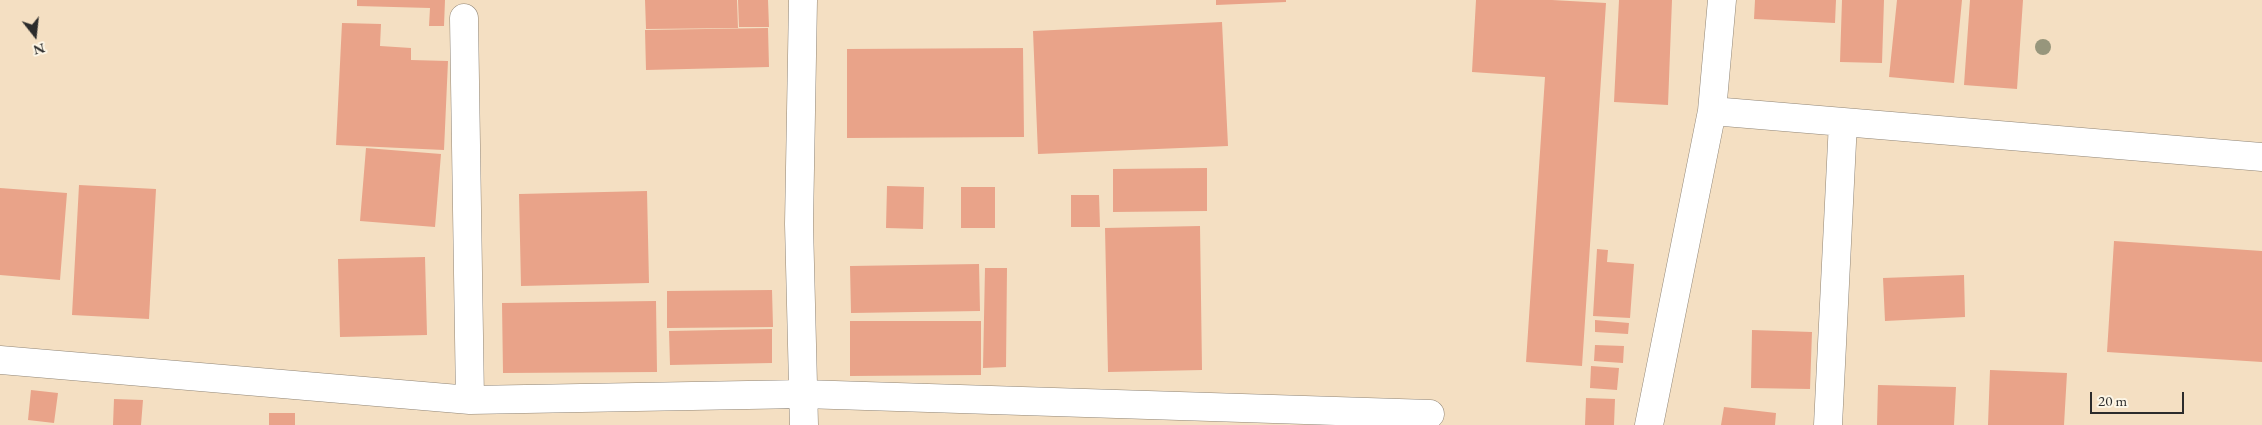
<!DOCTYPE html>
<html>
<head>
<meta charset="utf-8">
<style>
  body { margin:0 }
  #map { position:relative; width:2262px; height:425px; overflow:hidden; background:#f4dfc2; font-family:"EB Garamond",serif }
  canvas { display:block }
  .north { position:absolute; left:10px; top:10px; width:50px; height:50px; -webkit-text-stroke:4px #fcf5e5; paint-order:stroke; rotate:164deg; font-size:14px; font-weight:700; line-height:20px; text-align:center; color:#2b2b2b }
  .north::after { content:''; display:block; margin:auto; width:18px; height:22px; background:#2b2b2b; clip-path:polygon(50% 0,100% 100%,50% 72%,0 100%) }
  .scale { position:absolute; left:2090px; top:392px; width:94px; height:22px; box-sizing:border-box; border:2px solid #2b2b2b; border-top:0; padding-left:6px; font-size:15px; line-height:18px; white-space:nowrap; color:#2b2b2b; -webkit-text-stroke:4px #fcf5e5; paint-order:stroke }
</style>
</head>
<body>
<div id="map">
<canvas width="2262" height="425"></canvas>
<div class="north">N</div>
<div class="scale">20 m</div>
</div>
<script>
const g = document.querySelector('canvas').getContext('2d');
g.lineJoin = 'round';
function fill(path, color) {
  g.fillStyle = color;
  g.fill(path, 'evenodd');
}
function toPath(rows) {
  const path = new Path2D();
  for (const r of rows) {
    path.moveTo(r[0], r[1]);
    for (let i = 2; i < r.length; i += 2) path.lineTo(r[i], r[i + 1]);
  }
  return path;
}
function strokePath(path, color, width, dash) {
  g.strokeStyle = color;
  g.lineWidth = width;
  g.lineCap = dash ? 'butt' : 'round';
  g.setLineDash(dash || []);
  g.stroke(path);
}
const building = toPath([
  [357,0,445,0,444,26,429,26,430,8,357,6],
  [645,0,737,0,738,28,646,29],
  [738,0,768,0,769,27,739,27],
  [1216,0,1286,0,1286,2,1216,5],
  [1476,0,1552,0,1606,3,1582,366,1526,362,1545,77,1472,72],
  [1619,0,1672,0,1668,105,1614,102],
  [1755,0,1836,0,1835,23,1754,19],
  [1842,0,1884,0,1882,63,1840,62],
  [1897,0,1962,0,1954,83,1889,77],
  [1970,0,2023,0,2017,89,1964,85],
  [1222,22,1228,146,1038,154,1033,31],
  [342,23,381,24,380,46,411,48,411,60,448,61,444,150,336,145],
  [768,28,769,67,646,70,645,30],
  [1023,48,1024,137,847,138,847,49],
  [366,148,441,154,435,227,360,221],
  [1207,168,1207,211,1113,212,1113,169],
  [79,185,156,189,149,319,72,315],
  [887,186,924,187,923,229,886,228],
  [961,187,995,187,995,228,961,228],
  [0,188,67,193,60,280,0,275],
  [647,191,649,283,521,286,519,194],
  [1071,195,1099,195,1100,227,1071,227],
  [1200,226,1202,370,1108,372,1105,228],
  [2114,241,2262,251,2262,362,2107,352],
  [1597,249,1608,250,1607,262,1634,264,1630,318,1593,316],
  [425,257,427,335,340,337,338,259],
  [979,264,980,311,851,313,850,266],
  [985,268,1007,268,1006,367,983,368],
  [1964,275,1965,317,1885,321,1883,278],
  [772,290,773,327,667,328,667,291],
  [656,301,657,372,503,373,502,303],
  [1595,320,1629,323,1628,334,1595,332],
  [850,321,981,321,981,375,850,376],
  [772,329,772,363,670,365,669,331],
  [1752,330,1812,332,1810,389,1751,388],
  [1595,345,1624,346,1623,363,1594,361],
  [1591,366,1619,368,1617,390,1590,388],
  [1990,370,2067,373,2064,425,1988,425],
  [1878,385,1956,387,1954,425,1877,425],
  [31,390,58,393,54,423,28,420],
  [1586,398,1615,399,1614,425,1585,425],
  [114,399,143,400,141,425,113,425],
  [1724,407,1776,413,1775,425,1721,425],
  [269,413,295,413,295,425,269,425]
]);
const minor = toPath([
  [803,0,799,224,804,425],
  [464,18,470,400],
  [1712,111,2262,157],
  [0,360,470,400,803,394,1430,414],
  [1649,425,1712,111,1722,0],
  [1828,425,1843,122]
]);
const trees = [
  [2043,47]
];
fill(building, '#e9a389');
strokePath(minor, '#908576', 29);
strokePath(minor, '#fff', 28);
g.fillStyle = '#97967c';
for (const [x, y] of trees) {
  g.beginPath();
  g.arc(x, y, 8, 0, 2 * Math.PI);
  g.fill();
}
</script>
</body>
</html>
